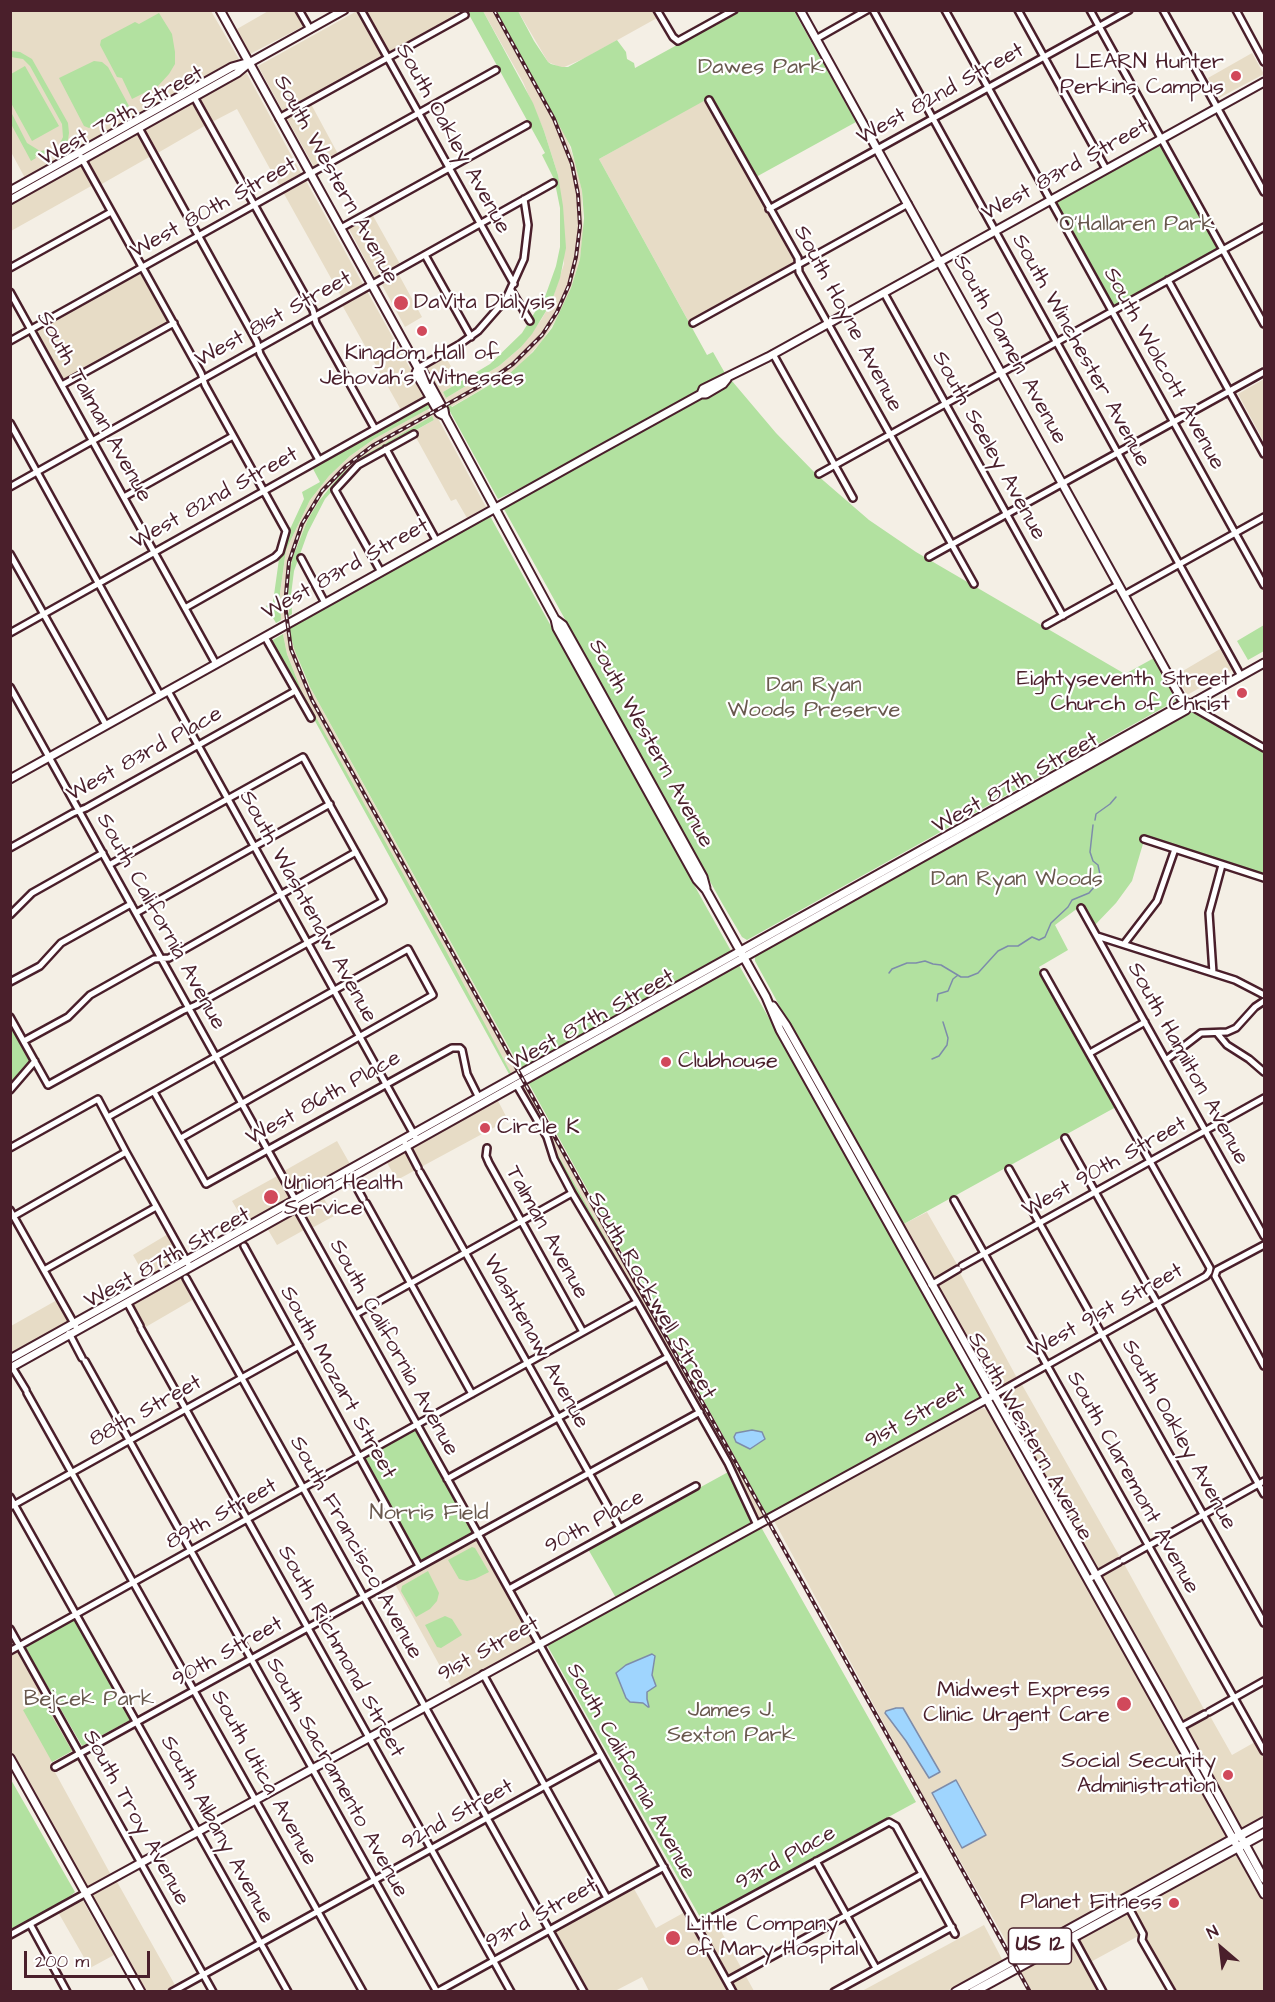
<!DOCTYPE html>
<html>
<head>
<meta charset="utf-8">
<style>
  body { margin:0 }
  #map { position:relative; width:1275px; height:2002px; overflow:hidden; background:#f4efe5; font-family:"Architects Daughter",sans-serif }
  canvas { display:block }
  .frame { position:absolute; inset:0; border:12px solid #4a1f2b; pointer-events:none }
  .north { position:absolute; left:1191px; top:1918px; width:60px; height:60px; -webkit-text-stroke:4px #fff; paint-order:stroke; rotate:332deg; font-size:16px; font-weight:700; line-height:24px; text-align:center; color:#4a1f2b }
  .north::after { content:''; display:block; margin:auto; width:21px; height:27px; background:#4a1f2b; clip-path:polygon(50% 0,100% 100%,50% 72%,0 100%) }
  .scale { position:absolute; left:24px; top:1951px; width:126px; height:27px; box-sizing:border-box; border:3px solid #4a1f2b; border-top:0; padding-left:8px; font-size:18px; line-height:21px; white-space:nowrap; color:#4a1f2b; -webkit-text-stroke:4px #fff; paint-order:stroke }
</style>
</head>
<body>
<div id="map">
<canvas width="1275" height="2002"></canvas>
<div class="frame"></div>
<div class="north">N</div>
<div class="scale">200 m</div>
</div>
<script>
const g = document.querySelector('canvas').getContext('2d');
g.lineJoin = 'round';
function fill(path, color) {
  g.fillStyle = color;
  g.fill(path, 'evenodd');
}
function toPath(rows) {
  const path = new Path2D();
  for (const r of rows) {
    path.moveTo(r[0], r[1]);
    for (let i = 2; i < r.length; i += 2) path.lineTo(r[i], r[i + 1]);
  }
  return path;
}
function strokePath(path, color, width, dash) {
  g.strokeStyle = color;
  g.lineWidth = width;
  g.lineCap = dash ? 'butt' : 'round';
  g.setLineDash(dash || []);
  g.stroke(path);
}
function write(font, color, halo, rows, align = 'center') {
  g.font = font + ' "Architects Daughter",sans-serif';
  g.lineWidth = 4.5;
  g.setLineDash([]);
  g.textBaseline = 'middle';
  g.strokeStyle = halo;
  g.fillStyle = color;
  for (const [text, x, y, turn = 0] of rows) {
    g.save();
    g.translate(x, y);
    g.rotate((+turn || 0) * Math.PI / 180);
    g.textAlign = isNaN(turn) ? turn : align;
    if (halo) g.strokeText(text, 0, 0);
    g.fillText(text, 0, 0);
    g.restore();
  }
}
const built = toPath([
  [270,10,295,11,304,26,250,54,237,29],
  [10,11,211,11,239,59,25,178,11,152],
  [357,11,384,56,283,112,258,66],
  [364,11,455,11,457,15,388,54],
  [483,11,496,11,566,136,577,168,582,191,583,235,580,259,571,288,561,312,542,341,523,362,510,373,451,407,447,399,443,401,425,367,445,356,460,382,443,392,446,398,499,366,521,347,541,320,551,303,564,264,558,175,544,131,523,82],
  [518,11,653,11,657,18,585,58,562,68,548,62],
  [1252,53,1264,74,1219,98,1208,78],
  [246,72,302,175,280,187,237,109,212,122,199,99],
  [711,96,756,177,751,181,796,265,690,324,599,159],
  [193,102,206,125,156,154,143,130],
  [311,104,338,154,314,167,286,117],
  [138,133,151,156,100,185,87,161],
  [82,164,93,185,11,231,10,204],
  [305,179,364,286,342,298,283,192],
  [372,214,400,264,375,278,348,227],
  [141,271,170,322,63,381,35,331],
  [399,275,422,317,405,327,382,285],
  [367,291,426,397,401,410,342,305],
  [1264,379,1264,442,1238,394],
  [428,409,431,415,435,413,486,507,467,518,456,499,451,501,413,432,434,420,432,416,360,458,340,475,325,491,308,519,296,548,288,585,289,612,287,614,287,617,281,620,280,593,286,550,310,500,329,476,350,456,374,439],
  [289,631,302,670,310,687,520,1069,511,1073,302,692,287,654,283,634],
  [1220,649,1232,670,1187,695,1176,675],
  [527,1082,767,1515,761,1519,755,1516,684,1380,520,1086],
  [497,1099,508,1120,397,1180,386,1161],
  [337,1141,350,1164,297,1194,284,1171],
  [279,1175,291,1197,245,1223,232,1201],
  [323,1197,334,1216,312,1228,301,1209],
  [927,1212,958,1266,932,1280,902,1225],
  [294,1213,304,1230,277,1245,267,1228],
  [168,1234,182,1258,146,1278,133,1255],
  [959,1271,1017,1378,994,1390,936,1285],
  [181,1276,194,1299,144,1328,130,1305],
  [57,1300,70,1322,11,1354,11,1326],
  [1021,1383,1120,1557,1096,1571,998,1396],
  [983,1408,991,1412,1229,1837,1014,1955,921,1792,773,1519,949,1423],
  [476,1539,534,1643,452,1688,395,1584],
  [1123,1562,1205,1711,1182,1724,1099,1575],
  [17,1651,74,1750,50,1763,111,1875,88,1888,11,1751,10,1654],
  [1210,1716,1232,1755,1255,1742,1264,1759,1264,1818,1243,1831,1185,1729],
  [1238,1851,1264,1899,1264,1991,1175,1991,1142,1934,1087,1964,1102,1991,1032,1991,1020,1971],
  [116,1880,175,1985,164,1991,145,1991,91,1893],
  [633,1887,656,1928,685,1912,696,1933,716,1922,754,1991,649,1991,642,1977,615,1991,589,1991,555,1930],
  [82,1899,114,1955,90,1968,58,1912],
  [984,1925,1003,1961,947,1991,862,1991]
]);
const green = toPath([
  [467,11,483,11,533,103,544,131,558,175,563,206,566,248,560,278,551,303,532,334,521,347,499,366,446,398,443,392,490,364,522,333,546,294,556,266,560,247,560,208,557,193,554,179,542,155,545,153],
  [496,11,518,11,534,41,548,62,551,64,562,67,568,67,617,40,626,52,627,59,634,63,635,68,739,11,794,11,856,122,756,177,711,97,599,159,707,355,713,352,726,375,551,473,498,499,447,406,450,405,452,407,510,373,533,352,552,328,571,288,580,259,584,218,582,191,571,147],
  [159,13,172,34,175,52,175,64,169,74,158,86,132,99,122,78,117,77,100,45,101,40,135,22,139,24],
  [11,51,20,52,32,59,68,123,69,133,68,140,62,149,54,155,44,157,35,156,36,158,31,161,11,124,11,112,27,143,40,151,54,149,59,145,63,137,62,124,30,66,23,59,11,57],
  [94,61,102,62,108,67,129,106,89,128,84,126,59,78],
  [25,66,59,126,32,141,11,103,11,74],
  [1159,144,1163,146,1218,248,1114,306,1055,201],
  [732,381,776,433,817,475,869,520,916,552,1125,674,1154,658,1177,700,747,940,742,937,722,903,504,509,539,487],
  [429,402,432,407,374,439,350,456,329,476,310,500,286,550,280,593,281,620,276,623,266,606,273,602,279,559,288,529,291,527,304,499,302,492,320,482,312,467],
  [432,416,434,420,357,463,325,499,308,532,294,571,291,595,292,614,287,617,286,614,289,612,288,586,292,559,308,519,319,501,340,475,360,458],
  [490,516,708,910,981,1395,977,1399,767,1515,310,687,295,651,288,628],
  [1264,625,1264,651,1248,660,1237,641],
  [283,634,287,654,302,692,446,951,511,1073,509,1074,271,641],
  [1194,711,1264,751,1264,877,1145,837,1132,881,1116,903,1094,926,1082,905,1055,925,1068,950,1039,967,1109,1091,1116,1107,902,1225,779,1005,755,961,755,955],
  [10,1022,31,1059,25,1069,10,1086],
  [549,1139,594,1218,685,1380,606,1248,555,1158],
  [415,1428,473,1533,421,1562,363,1457],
  [730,1471,751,1519,751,1524,616,1598,588,1549],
  [761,1527,916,1802,701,1919,547,1645],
  [472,1547,475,1548,489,1572,475,1579,467,1581,459,1579,448,1560],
  [428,1571,439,1593,437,1601,430,1609,416,1617,401,1591,402,1586],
  [445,1616,452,1619,462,1635,441,1648,437,1647,425,1625],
  [75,1619,132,1719,82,1746,25,1647],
  [42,1699,72,1751,52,1762,23,1710],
  [10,1778,75,1892,66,1900,11,1930]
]);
const water = toPath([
  [752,1430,762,1432,765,1439,750,1449,736,1442,734,1437,736,1433,752,1430],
  [652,1654,655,1656,652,1675,656,1686,647,1692,647,1699,649,1707,648,1707,643,1703,630,1702,626,1698,616,1673,626,1665,652,1654],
  [896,1708,903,1708,940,1772,929,1778,906,1741,885,1713,886,1711,896,1708],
  [956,1780,986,1835,962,1848,932,1793,956,1780]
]);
const stream = toPath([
  [1095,820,1096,814,1110,804,1116,797],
  [889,973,892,969,907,963,916,963,925,961,933,964,941,965,961,977,968,977,978,973,998,951,1008,946,1018,946,1032,937,1039,940,1045,937,1051,923,1068,907,1072,900,1089,893,1101,879,1098,865,1093,861,1090,852,1093,825],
  [937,1001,938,994,948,991,953,979,958,975],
  [932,1059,939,1056,947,1045,948,1038,943,1022]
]);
const street = toPath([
  [299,10,310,29],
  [361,10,514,284],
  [657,10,673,37,678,41,734,10],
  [873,10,1241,676],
  [945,10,1264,585],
  [1018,10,1106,169],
  [1090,10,1264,324],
  [1163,10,1264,192],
  [1236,10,1264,62],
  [816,39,867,10],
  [194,97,313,310,316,323,375,429],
  [709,100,798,258,799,272,974,584],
  [279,118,465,15],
  [139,128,257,342,260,354,319,460],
  [81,157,201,373,205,385,286,531,280,552,275,557,185,608],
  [769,209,1129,10],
  [341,228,527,125],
  [425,255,471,337],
  [10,268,111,212],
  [1168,280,1264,454],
  [511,290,530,321],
  [10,292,216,664],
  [884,293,1063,616],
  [693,323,908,204],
  [10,341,496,70],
  [773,354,853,498],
  [418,368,460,344,478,331,506,299,524,259,528,225,524,199],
  [62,385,174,323],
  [10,423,160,695],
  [386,449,436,540],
  [819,474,1264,227],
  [10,487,553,183],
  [124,497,233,436],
  [10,554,106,725],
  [929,557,1264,372],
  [301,558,325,603],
  [381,572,335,490,358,465,414,434],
  [1124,595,1264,517],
  [1046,625,1118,585],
  [10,633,432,397],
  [265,637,311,718],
  [10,687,295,1199,296,1207,733,1992],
  [168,691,417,1140],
  [1189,705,1264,748],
  [1144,839,1264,878],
  [10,848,73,813,86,808,295,691],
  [1081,908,1264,1236],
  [136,913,330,804],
  [10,915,32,893,103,853],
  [1097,936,1235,980,1264,995],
  [1124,944,1157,901,1175,849],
  [1213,973,1209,913,1222,865],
  [10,982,40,966,61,943,131,904],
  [10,1017,48,1085,182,1011,196,1005,383,901,303,757,109,865],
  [1217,1033,1227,1045,1249,1059,1264,1072],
  [24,1041,68,1017,90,995,154,959,169,958,356,852],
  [1090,1053,1145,1022],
  [1166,1060,1201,1033,1227,1032,1236,1028,1255,1007,1264,1001],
  [516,1084,547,1137,554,1159,572,1193,637,1302,728,1463,757,1525],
  [10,1090,35,1061],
  [154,1092,206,1184,452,1048,460,1048,462,1050,467,1074,478,1096],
  [108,1117,408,949,433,995,181,1138],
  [1065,1138,1264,1494],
  [405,1143,418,1168],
  [10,1148,98,1099,126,1152,190,1267],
  [487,1148,486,1156,489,1163,583,1332],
  [1009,1169,1264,1623],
  [420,1172,620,1528],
  [351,1177,363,1199],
  [954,1200,1264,1751],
  [366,1203,472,1394],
  [10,1210,76,1327],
  [14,1216,126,1152],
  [1264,1245,1217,1270,1215,1276,1264,1366],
  [244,1246,419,1566],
  [962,1266,1264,1098],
  [44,1270,156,1207],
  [186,1278,584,1992],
  [931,1285,958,1269],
  [127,1302,140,1326],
  [356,1314,572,1193],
  [141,1329,511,1992],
  [69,1333,82,1358],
  [85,1361,437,1992],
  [12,1367,26,1390],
  [27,1393,363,1992],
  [994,1395,1206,1276,1209,1272,1210,1268,1044,973],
  [447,1479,668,1357],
  [10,1497,288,1992],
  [10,1507,299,1346],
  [1123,1560,1264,1481],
  [1089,1579,1119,1562],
  [509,1589,696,1486],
  [10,1629,213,1992],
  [10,1651,637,1302],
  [483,1674,607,1898],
  [1209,1712,1264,1681],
  [1181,1727,1205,1714],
  [55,1767,700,1412],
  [816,1861,876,1968],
  [1128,1906,1143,1934,1142,1940,1172,1992],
  [30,1924,67,1992],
  [697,1926,889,1822,896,1826,955,1934],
  [10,1935,86,1893],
  [1073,1937,1103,1992],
  [727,1981,922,1874],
  [172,1992,601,1755],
  [437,1992,664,1867],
  [834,1992,952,1927]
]);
const secondary = toPath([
  [220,10,418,368,422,370,444,410,445,416,555,619,557,628,697,880,706,890,766,997,780,1030,1264,1894],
  [800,10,1181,698,1189,705],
  [10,191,232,67,246,63],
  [10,200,237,73,249,63,344,10],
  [418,368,416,373,439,413,445,416],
  [701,394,703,389,768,357,1264,82],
  [555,619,563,625,590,673,703,877,706,888],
  [10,779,596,452,701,394,706,394,723,384,727,379],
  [773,1006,786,1025,1163,1694,1264,1879],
  [10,1359,1181,705,1189,705],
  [10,1368,1186,710,1189,705,1264,663],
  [10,1758,141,1992],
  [86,1893,994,1395]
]);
const primary = toPath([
  [956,1992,1264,1822],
  [973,1992,1264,1833]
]);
const rail = toPath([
  [494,10,554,119,572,164,578,194,580,226,576,257,569,285,557,312,542,335,513,364,489,381,372,446,346,466,322,491,302,524,289,562,285,605,291,649,312,700,1030,1992]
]);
const markers = [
  [1236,76,6,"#d1495b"],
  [401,303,8,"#d1495b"],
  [422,331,6,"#d1495b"],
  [1242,693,6,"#d1495b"],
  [666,1062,6,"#d1495b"],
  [485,1128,6,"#d1495b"],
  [271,1197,8,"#d1495b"],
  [1124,1704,8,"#d1495b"],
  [1228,1775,6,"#d1495b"],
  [1174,1903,6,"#d1495b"],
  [673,1938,8,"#d1495b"]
];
const shields = [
  [1040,1946,63]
];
const shieldNames = [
  ["US 12",1040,1946]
];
const poiNames = [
  ["LEARN Hunter",1224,63],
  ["Perkins Campus",1224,88],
  ["DaVita Dialysis",414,303,"left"],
  ["Kingdom Hall of",422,354,"center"],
  ["Jehovah's Witnesses",422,379,"center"],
  ["Eightyseventh Street",1230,680],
  ["Church of Christ",1230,705],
  ["Clubhouse",678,1062,"left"],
  ["Circle K",497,1128,"left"],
  ["Union Health",284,1184,"left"],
  ["Service",284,1209,"left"],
  ["Midwest Express",1110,1691],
  ["Clinic Urgent Care",1110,1716],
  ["Social Security",1216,1762],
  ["Administration",1216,1787],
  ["Planet Fitness",1162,1903],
  ["Little Company",686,1925,"left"],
  ["of Mary Hospital",686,1950,"left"]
];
const parkNames = [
  ["Dawes Park",761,68],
  ["O'Hallaren Park",1137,225],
  ["Dan Ryan",814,686],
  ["Woods Preserve",814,711],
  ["Dan Ryan Woods",1017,880],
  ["Norris Field",429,1514],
  ["Bejcek Park",89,1700],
  ["James J.",731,1711],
  ["Sexton Park",731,1736]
];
const streetNames = [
  ["West 82nd Street",941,95,-29],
  ["West 79th Street",122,117,-29],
  ["South Oakley Avenue",452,139,61],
  ["West 83rd Street",1066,171,-29],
  ["South Western Avenue",335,180,61],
  ["West 80th Street",214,209,-29],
  ["South Hoyne Avenue",847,319,62],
  ["West 81st Street",274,320,-29],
  ["South Damen Avenue",1009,350,61],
  ["South Winchester Avenue",1080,351,61],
  ["South Wolcott Avenue",1163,369,61],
  ["South Talman Avenue",93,407,61],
  ["South Seeley Avenue",988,446,61],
  ["West 82nd Street",215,499,-29],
  ["West 83rd Street",346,570,-29],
  ["South Western Avenue",650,744,61],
  ["West 83rd Place",145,755,-29],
  ["West 87th Street",1016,784,-29],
  ["South Washtenaw Avenue",307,907,61],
  ["South California Avenue",160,922,61],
  ["West 87th Street",592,1021,-29],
  ["South Hamilton Avenue",1187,1064,61],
  ["West 86th Place",324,1099,-29],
  ["West 90th Street",1105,1168,-29],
  ["Talman Avenue",546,1233,61],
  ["West 87th Street",168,1259,-29],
  ["South Rockwell Street",651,1296,60],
  ["West 91st Street",1106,1312,-29],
  ["Washtenaw Avenue",535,1342,61],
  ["South California Avenue",393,1348,61],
  ["South Mozart Street",337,1383,61],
  ["88th Street",146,1412,-29],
  ["91st Street",916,1417,-29],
  ["South Oakley Avenue",1178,1435,61],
  ["South Western Avenue",1029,1437,61],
  ["South Claremont Avenue",1132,1483,61],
  ["89th Street",222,1515,-29],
  ["90th Place",595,1523,-29],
  ["South Francisco Avenue",355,1548,61],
  ["91st Street",489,1650,-29],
  ["South Richmond Street",340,1652,61],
  ["90th Street",228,1653,-29],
  ["South California Avenue",630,1772,61],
  ["South Utica Avenue",263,1778,61],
  ["South Sacramento Avenue",336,1778,61],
  ["92nd Street",458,1816,-29],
  ["South Troy Avenue",135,1818,61],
  ["South Albany Avenue",216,1830,61],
  ["93rd Place",786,1859,-29],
  ["93rd Street",542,1915,-29]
];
fill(built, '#e7dcc6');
fill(green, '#b2e1a0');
fill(water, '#9fd5fe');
strokePath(water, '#7d8caa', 1.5);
strokePath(stream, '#7d8caa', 1.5);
strokePath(street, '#4a1f2b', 10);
strokePath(secondary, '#4a1f2b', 11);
strokePath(primary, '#4a1f2b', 12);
strokePath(street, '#fff', 5);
strokePath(secondary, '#fff', 7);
strokePath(primary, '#fff', 8);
strokePath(rail, '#4a1f2b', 4);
strokePath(rail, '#fff', 1.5, [4.5]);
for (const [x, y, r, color] of markers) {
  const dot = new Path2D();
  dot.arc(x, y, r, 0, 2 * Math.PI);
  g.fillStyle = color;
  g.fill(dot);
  strokePath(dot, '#fff', 2);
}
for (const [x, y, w] of shields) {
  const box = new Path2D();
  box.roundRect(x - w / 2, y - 18, w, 36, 4.5);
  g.fillStyle = '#fff';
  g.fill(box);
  strokePath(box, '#4a1f2b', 1.5);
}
write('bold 21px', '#4a1f2b', null, shieldNames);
write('22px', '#4a1f2b', '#fff', poiNames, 'right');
write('22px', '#69594e', '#fff', parkNames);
write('22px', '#4a1f2b', '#fff', streetNames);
</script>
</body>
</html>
